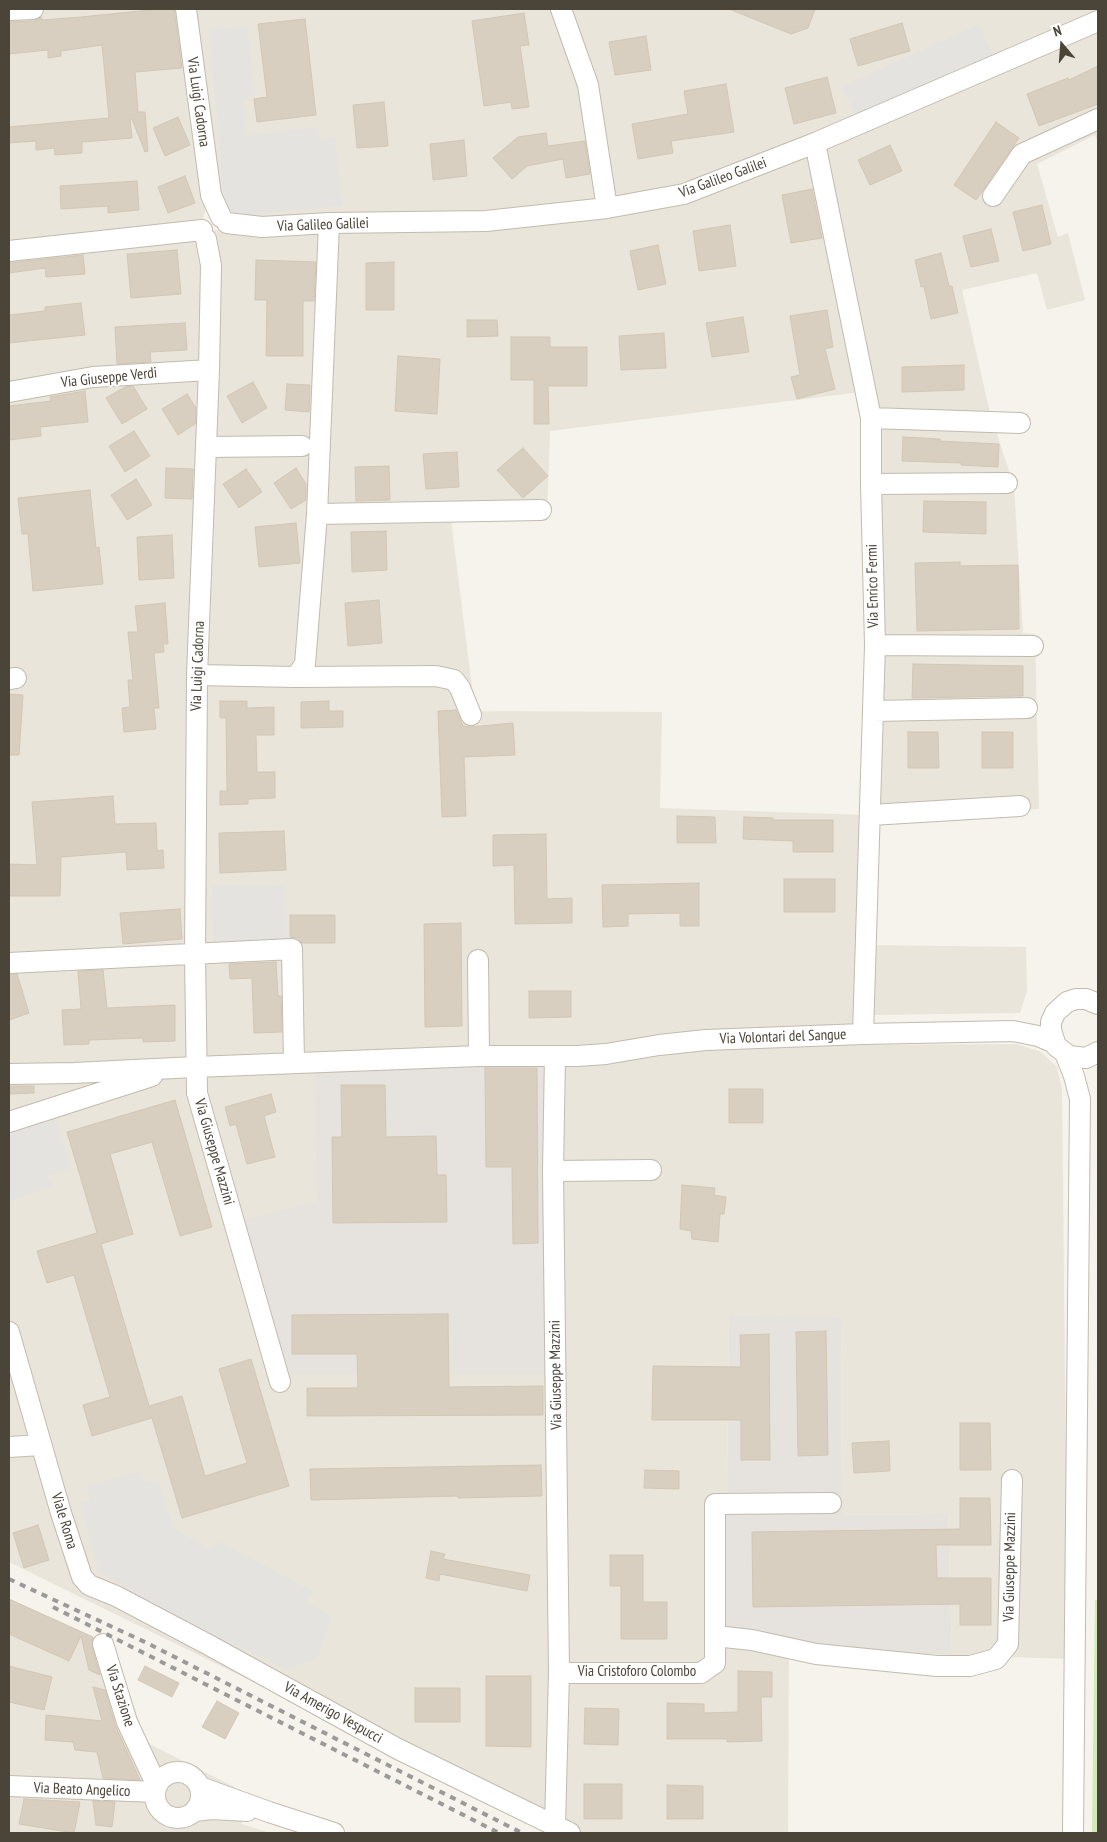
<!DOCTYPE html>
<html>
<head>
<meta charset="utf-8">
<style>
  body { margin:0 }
  #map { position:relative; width:1107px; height:1842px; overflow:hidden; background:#f6f3ec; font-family:"PT Sans Narrow",sans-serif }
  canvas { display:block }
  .frame { position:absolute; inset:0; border:10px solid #4b4439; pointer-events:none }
  .north { position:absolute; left:1037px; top:20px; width:50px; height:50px; -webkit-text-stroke:4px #fff; paint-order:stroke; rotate:342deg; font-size:14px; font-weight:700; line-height:20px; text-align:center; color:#4b4439 }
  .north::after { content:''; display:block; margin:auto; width:18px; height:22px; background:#4b4439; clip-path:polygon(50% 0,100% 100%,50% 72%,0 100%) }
</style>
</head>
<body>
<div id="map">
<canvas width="1107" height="1842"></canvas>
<div class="frame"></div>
<div class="north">N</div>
</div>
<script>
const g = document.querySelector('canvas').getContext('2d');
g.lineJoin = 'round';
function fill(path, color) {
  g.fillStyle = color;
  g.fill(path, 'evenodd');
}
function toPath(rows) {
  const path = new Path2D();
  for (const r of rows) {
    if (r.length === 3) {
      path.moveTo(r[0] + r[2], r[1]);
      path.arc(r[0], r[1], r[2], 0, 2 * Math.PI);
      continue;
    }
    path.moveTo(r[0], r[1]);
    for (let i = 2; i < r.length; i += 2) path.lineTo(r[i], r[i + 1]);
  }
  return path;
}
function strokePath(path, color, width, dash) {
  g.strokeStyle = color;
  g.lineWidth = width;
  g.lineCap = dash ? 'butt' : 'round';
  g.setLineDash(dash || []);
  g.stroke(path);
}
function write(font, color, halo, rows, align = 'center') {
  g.font = font + ' "PT Sans Narrow",sans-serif';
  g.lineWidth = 4;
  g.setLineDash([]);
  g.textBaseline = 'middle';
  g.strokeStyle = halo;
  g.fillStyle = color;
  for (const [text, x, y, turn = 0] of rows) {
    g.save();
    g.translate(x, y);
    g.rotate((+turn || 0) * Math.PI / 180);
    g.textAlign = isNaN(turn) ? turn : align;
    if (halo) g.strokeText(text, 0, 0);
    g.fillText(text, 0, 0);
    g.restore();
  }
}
const residential = toPath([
  [9,9,184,9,210,195,203,219,201,222,9,249],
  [188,9,1095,9,1097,16,683,190,489,218,224,217],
  [1098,26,1098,143,1095,135,1037,164,1058,237,1068,233,1085,300,1047,310,1037,273,962,290,990,413,1014,486,1023,633,1035,634,1039,809,876,819,877,409,821,146],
  [812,149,861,392,550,431,547,516,451,520,475,711,662,712,660,808,865,815,860,908,857,1045,1017,1044,1041,1052,1057,1067,1062,1089,1068,1659,952,1655,948,1514,842,1515,841,1318,729,1315,727,1499,789,1650,788,1833,549,1833,298,1704,9,1562,9,253,200,231,606,213],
  [871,945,1026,947,1027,991,1020,1013,873,1015],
  [9,1599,114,1647,146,1742,236,1788,242,1824,270,1833,9,1833]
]);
const industrial = toPath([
  [537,1062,545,1068,551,1375,282,1375,238,1222,317,1201,314,1068],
  [729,1315,841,1317,842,1515,948,1514,952,1655,873,1652,710,1638,711,1499,727,1498]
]);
const green = toPath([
  [1095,1600,1098,1600,1098,1833,1092,1833]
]);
const parking = toPath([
  [978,25,995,57,857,118,842,86],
  [247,27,255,96,243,99,246,136,318,127,320,140,335,137,342,206,239,215,229,211,224,202,209,29],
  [286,885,287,942,213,943,212,886],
  [56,1119,71,1168,47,1175,53,1186,9,1201,9,1134],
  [141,1471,146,1483,158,1480,173,1528,211,1550,220,1542,312,1591,307,1602,331,1617,318,1658,286,1669,238,1645,235,1651,99,1572,80,1503,90,1500,86,1487]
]);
const building = toPath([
  [160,9,174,9,182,68,135,72,138,112,145,112,148,151,145,152,132,119,130,119,132,138,82,142,82,153,55,155,54,148,36,150,36,141,9,143,9,127,109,118,102,45,61,51,61,56,48,58,48,50,9,54,9,22,34,21,41,17,42,20,81,17,160,9],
  [729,9,815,9,808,28,791,34,729,9],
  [524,13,529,45,520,46,529,107,512,109,511,102,484,106,472,21,524,13],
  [305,19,316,115,257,122,254,99,267,97,258,24,305,19],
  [902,23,910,51,858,66,850,39,902,23],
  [646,36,651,70,615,75,609,42,646,36],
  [1098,66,1098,104,1039,126,1027,94,1068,78,1069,80,1098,66],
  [827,77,836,113,794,124,785,88,827,77],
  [726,84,734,132,671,141,673,153,638,159,632,124,688,114,684,91,726,84],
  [384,102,388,146,357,148,353,105,384,102],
  [178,117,190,145,165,156,153,128,178,117],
  [996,122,1019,138,976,200,954,185,996,122],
  [546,133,548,146,585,141,590,174,566,178,563,159,527,166,512,179,493,158,518,137,546,133],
  [464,140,467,176,433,180,430,144,464,140],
  [890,145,902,171,870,185,858,160,890,145],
  [185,176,195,203,168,213,158,187,185,176],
  [137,181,139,210,108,213,108,206,61,209,60,186,137,181],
  [812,189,822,238,791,243,782,195,812,189],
  [1042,205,1051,244,1023,251,1013,212,1042,205],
  [730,225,736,266,699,271,693,231,730,225],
  [991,229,999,261,971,267,963,236,991,229],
  [658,245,666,284,638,290,630,251,658,245],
  [177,250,181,294,131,298,127,254,177,250],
  [941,253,949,286,952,286,958,313,931,319,924,286,921,287,915,260,941,253],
  [83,255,85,274,46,277,45,268,9,273,9,263,83,255],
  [256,260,316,262,314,301,303,301,303,356,266,356,267,300,255,300,256,260],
  [394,262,394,310,366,310,366,263,394,262],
  [81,303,85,335,9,343,9,315,45,311,45,307,81,303],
  [827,310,833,347,825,349,835,389,797,399,791,377,800,375,790,316,827,310],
  [743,317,749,352,712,357,706,323,743,317],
  [467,320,497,320,498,336,467,337,467,320],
  [185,323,187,350,150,352,151,362,117,364,115,327,185,323],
  [664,333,666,368,621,370,619,336,664,333],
  [511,337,550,337,550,347,587,347,587,386,548,386,549,424,534,424,534,380,511,380,511,337],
  [398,356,440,359,437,414,395,411,398,356],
  [964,365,964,390,902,392,902,367,964,365],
  [253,382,267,408,242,423,227,396,253,382],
  [287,384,310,385,309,412,285,410,287,384],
  [133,386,147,409,122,424,106,398,125,387,133,386],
  [85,391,88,422,40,427,41,436,9,440,9,406,51,401,50,397,85,391],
  [187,394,196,408,195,424,178,435,162,409,187,394],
  [134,431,150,456,125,472,109,446,134,431],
  [903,437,940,439,940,441,999,444,998,467,961,465,961,463,902,461,903,437],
  [523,448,548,476,523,498,497,470,523,448],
  [457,452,459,487,426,489,423,454,457,452],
  [389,466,390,500,356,501,355,467,389,466],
  [166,468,193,469,192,499,165,498,166,468],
  [296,468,306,484,306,500,291,509,274,483,296,468],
  [246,469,262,492,239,508,223,484,246,469],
  [136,479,152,505,127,520,111,495,136,479],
  [90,490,96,548,99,547,103,584,33,591,28,534,22,534,18,498,90,490],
  [924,501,986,502,986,534,923,532,924,501],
  [296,523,300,563,259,567,255,527,296,523],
  [386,531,387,570,352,572,351,532,386,531],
  [172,535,174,578,139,580,137,537,172,535],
  [960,562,960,566,1018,565,1019,629,917,631,915,563,960,562],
  [379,600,382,643,348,646,345,603,379,600],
  [165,603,168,644,163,644,164,652,154,653,159,708,154,708,156,729,124,732,122,708,130,707,128,680,133,680,128,632,138,632,135,606,165,603],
  [913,664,1023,666,1023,696,912,698,913,664],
  [9,694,23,695,19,755,9,755,9,694],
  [220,701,247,701,247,708,274,707,274,735,256,735,257,772,275,772,275,798,248,799,248,804,220,805,220,791,227,791,226,718,220,718,220,701],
  [329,701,329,711,343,711,343,727,301,728,301,702,329,701],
  [456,710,463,726,470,727,513,723,515,755,464,757,466,816,442,817,438,711,456,710],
  [908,732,938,732,939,768,908,768,908,732],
  [982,732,1013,732,1013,768,982,768,982,732],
  [113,796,115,824,156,823,157,851,163,850,164,868,127,870,126,852,61,857,60,896,9,896,9,864,37,865,32,802,113,796],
  [677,816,715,817,716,843,677,843,677,816],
  [744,817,773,818,773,820,833,820,833,852,793,852,793,841,743,839,744,817],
  [284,831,286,870,220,873,219,833,284,831],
  [546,834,547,899,572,898,572,923,515,924,514,865,493,866,493,835,546,834],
  [784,879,835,879,835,912,784,912,784,879],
  [699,883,699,926,680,926,680,913,628,914,628,926,603,927,602,885,699,883],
  [180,909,182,939,123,944,120,913,180,909],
  [290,915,335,915,335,943,302,943,297,938,290,937,290,915],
  [461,923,462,1026,425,1027,424,924,461,923],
  [276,962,278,996,281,996,282,1032,254,1033,252,978,230,979,229,964,276,962],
  [103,970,107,1008,175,1005,175,1041,143,1042,143,1038,89,1040,89,1044,64,1045,62,1010,81,1009,78,971,103,970],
  [17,974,29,1013,9,1020,9,975,17,974],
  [529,991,571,991,571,1017,529,1018,529,991],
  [485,1068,537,1068,538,1243,513,1244,512,1167,486,1167,485,1068],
  [341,1085,385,1085,386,1137,436,1136,437,1175,446,1175,447,1222,333,1223,332,1137,342,1137,341,1085],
  [9,1086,34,1086,34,1093,9,1094,9,1086],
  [729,1089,763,1089,763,1123,729,1123,729,1089],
  [271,1094,276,1112,264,1116,275,1157,247,1164,236,1124,230,1126,225,1107,271,1094],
  [175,1100,212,1227,180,1236,152,1142,110,1154,133,1234,101,1244,149,1406,182,1396,205,1476,247,1463,219,1369,251,1359,289,1486,182,1518,152,1418,92,1436,83,1405,110,1397,74,1275,47,1283,37,1251,97,1233,67,1132,175,1100],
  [682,1185,715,1188,714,1195,726,1197,724,1214,720,1214,718,1242,692,1239,691,1231,680,1229,682,1185],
  [448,1314,449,1387,543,1386,543,1415,307,1416,307,1388,358,1388,357,1354,292,1354,292,1315,448,1314],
  [826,1331,828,1455,798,1456,796,1332,826,1331],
  [769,1334,770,1460,741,1460,741,1420,652,1420,653,1366,741,1367,740,1335,769,1334],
  [960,1423,990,1423,991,1470,960,1470,960,1423],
  [889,1441,890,1471,854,1473,852,1443,889,1441],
  [541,1465,542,1496,458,1498,458,1496,311,1500,310,1469,541,1465],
  [645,1470,679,1471,679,1489,644,1488,645,1470],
  [960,1498,990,1498,991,1545,936,1545,937,1578,991,1578,991,1625,960,1625,960,1604,753,1607,752,1532,960,1529,960,1498],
  [38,1525,49,1560,24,1568,13,1533,38,1525],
  [431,1551,445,1554,443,1559,530,1575,527,1591,440,1574,439,1581,426,1578,431,1551],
  [610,1555,643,1555,643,1602,667,1602,667,1639,621,1639,621,1586,610,1586,610,1555],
  [9,1599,93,1637,92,1647,100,1675,89,1670,81,1636,69,1661,9,1634,9,1599],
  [9,1666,52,1677,44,1710,9,1702,9,1666],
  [145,1666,179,1683,172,1697,138,1680,145,1666],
  [738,1671,772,1672,772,1697,761,1697,762,1741,727,1742,727,1739,667,1739,667,1703,704,1704,704,1713,738,1712,738,1671],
  [486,1676,531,1676,531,1747,486,1746,486,1676],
  [93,1687,105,1690,116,1727,140,1780,103,1778,97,1752,75,1750,73,1742,45,1740,46,1715,102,1721,93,1687],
  [415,1688,460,1688,460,1722,415,1722,415,1688],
  [217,1701,239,1713,225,1739,202,1727,217,1701],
  [585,1708,619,1709,618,1745,584,1744,585,1708],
  [584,1784,622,1784,622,1819,584,1819,584,1784],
  [667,1785,703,1786,703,1819,667,1819,667,1785],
  [24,1799,80,1802,74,1833,19,1824,24,1799],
  [93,1801,115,1802,112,1827,96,1825,93,1801]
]);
const minor = toPath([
  [186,9,211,195,221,217],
  [561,9,588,85,607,208],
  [9,10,33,9],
  [815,143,871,418,871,484,875,645,863,1034],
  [993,196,1022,154,1098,119],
  [227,223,262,227,329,223,486,221,607,208,684,194,815,143,1098,21],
  [206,239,211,265,209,370,197,675,195,955,197,1093,280,1382],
  [9,251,202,230],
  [9,392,93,377,209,370],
  [871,418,1020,423],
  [207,447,302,446],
  [871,484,1007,483],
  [317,514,541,510],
  [875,645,1033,646],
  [197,675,296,677,305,664,317,514,329,223],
  [296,677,436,676,454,680,460,688,471,715],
  [9,679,16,678],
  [873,711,1027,708],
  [871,815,1020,806],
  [478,960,479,1056],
  [9,963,292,949,294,1063],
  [1098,1004,1086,999,1076,999,1067,1002,1055,1013,1051,1022,1051,1030,1056,1046,1069,1056,1086,1058,1098,1052],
  [1065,1053,1074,1076,1080,1099,1073,1833],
  [555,1056,553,1171,559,1673,555,1826],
  [9,1074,74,1073,195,1067,479,1056,577,1056,606,1054,659,1045,706,1040,863,1034,1013,1031,1038,1036,1055,1043],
  [9,1122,152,1076],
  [553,1171,651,1170],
  [9,1332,61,1513,82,1577,89,1585,116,1596,207,1644,398,1749,570,1833],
  [9,1447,41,1445],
  [715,1636,752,1640,816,1654,937,1666,970,1666,996,1659,1008,1644,1012,1480],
  [103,1644,127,1722,157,1786],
  [559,1673,701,1673,715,1663,715,1504,831,1503],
  [178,1795,23],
  [9,1786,155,1792],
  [200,1787,269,1812,334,1833],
  [195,1811,212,1809,247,1811]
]);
const rail = toPath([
  [9,1579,147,1643,522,1833],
  [53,1607,499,1833]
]);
const streetNames = [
  ["Via Luigi Cadorna",198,102,82],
  ["Via Galileo Galilei",723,178,-20],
  ["Via Galileo Galilei",323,225,-2],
  ["Via Giuseppe Verdi",109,378,-6],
  ["Via Enrico Fermi",873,586,-91],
  ["Via Luigi Cadorna",198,666,-88],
  ["Via Volontari del Sangue",783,1037,-2],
  ["Via Giuseppe Mazzini",214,1152,74],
  ["Via Giuseppe Mazzini",556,1375,-91],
  ["Viale Roma",64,1521,73],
  ["Via Giuseppe Mazzini",1010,1567,-89],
  ["Via Cristoforo Colombo",637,1672],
  ["Via Stazione",120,1696,72],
  ["Via Amerigo Vespucci",333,1713,29],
  ["Via Beato Angelico",82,1790,2]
];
fill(residential, '#eae5da');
fill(industrial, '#e6e2dd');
fill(green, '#d2eab5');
fill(parking, '#e5e3e0');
fill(building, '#d8cfc1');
strokePath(building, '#d3c7b4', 1);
strokePath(minor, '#c2bbae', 22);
strokePath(minor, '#fff', 20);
strokePath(rail, '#9a9a9a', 4, [6, 6]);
write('15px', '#4b4439', '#fff', streetNames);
</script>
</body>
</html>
